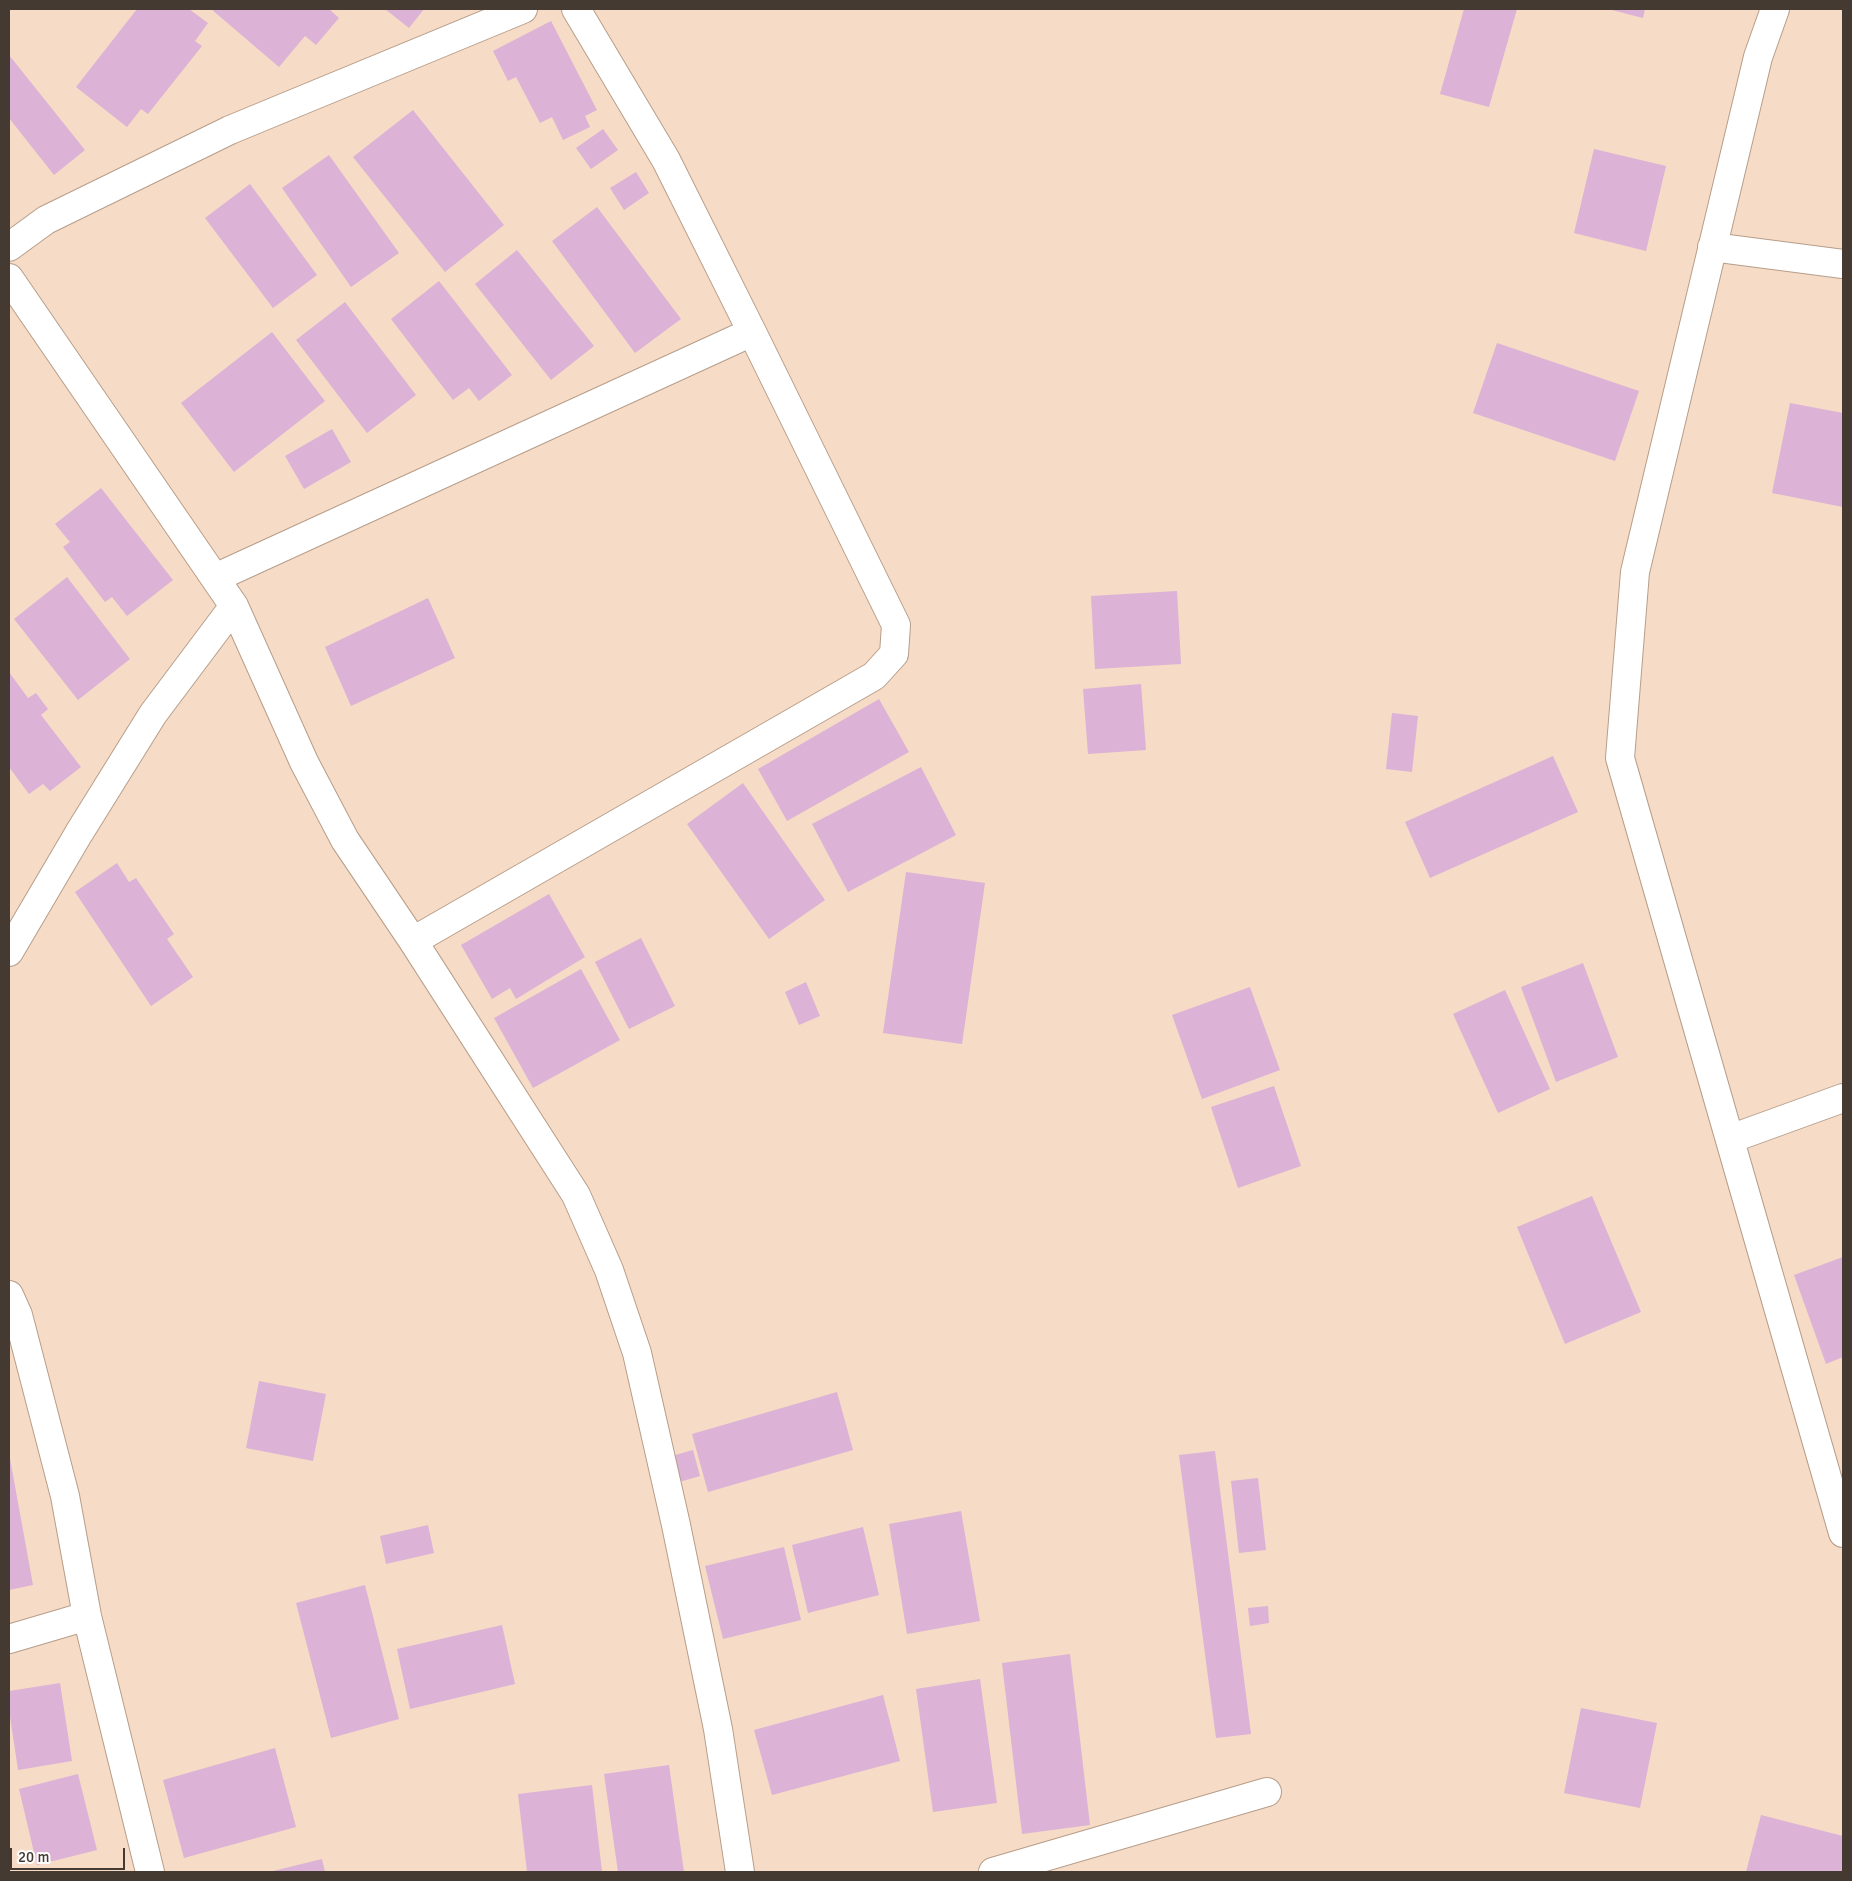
<!DOCTYPE html>
<html>
<head>
<meta charset="utf-8">
<style>
  body { margin:0 }
  #map { position:relative; width:1852px; height:1881px; overflow:hidden; background:#f6dbc6; font-family:Signika,sans-serif }
  canvas { display:block }
  .frame { position:absolute; inset:0; border:10px solid #453a32; pointer-events:none }
  .scale { position:absolute; left:10px; top:1848px; width:115px; height:22px; box-sizing:border-box; border:2px solid #453a32; border-top:0; padding-left:6px; font-size:15px; line-height:18px; white-space:nowrap; color:#453a32; -webkit-text-stroke:4px #fff; paint-order:stroke }
</style>
</head>
<body>
<div id="map">
<canvas width="1852" height="1881"></canvas>
<div class="frame"></div>
<div class="scale">20 m</div>
</div>
<script>
const g = document.querySelector('canvas').getContext('2d');
g.lineJoin = 'round';
function fill(path, color) {
  g.fillStyle = color;
  g.fill(path, 'evenodd');
}
function toPath(rows) {
  const path = new Path2D();
  for (const r of rows) {
    path.moveTo(r[0], r[1]);
    for (let i = 2; i < r.length; i += 2) path.lineTo(r[i], r[i + 1]);
  }
  return path;
}
function strokePath(path, color, width, dash) {
  g.strokeStyle = color;
  g.lineWidth = width;
  g.lineCap = dash ? 'butt' : 'round';
  g.setLineDash(dash || []);
  g.stroke(path);
}
const building = toPath([
  [137,9,189,9,208,23,195,41,202,46,148,114,141,109,127,127,76,87],
  [211,9,329,9,339,18,316,45,305,36,279,67],
  [385,9,424,9,409,28],
  [1464,9,1517,9,1489,107,1440,94],
  [1608,9,1645,9,1643,18],
  [551,21,597,110,585,116,590,127,563,140,552,117,540,123,516,77,508,81,493,51],
  [9,55,85,150,54,175,9,118],
  [413,110,504,225,445,272,353,157],
  [603,129,618,150,591,169,576,148],
  [1594,149,1666,166,1646,251,1574,233],
  [329,155,399,253,351,287,282,188],
  [636,172,649,193,624,210,610,188],
  [250,184,317,275,273,308,205,218],
  [597,207,681,319,635,353,552,241],
  [517,250,594,346,551,380,475,284],
  [439,281,512,375,479,401,469,388,453,400,391,319],
  [345,302,416,395,367,433,296,340],
  [272,332,325,401,234,472,181,403],
  [1497,343,1639,391,1615,461,1473,413],
  [1790,403,1843,413,1843,507,1772,493],
  [332,429,351,462,304,489,285,456],
  [101,488,173,580,127,616,112,597,105,602,63,547,70,542,55,524],
  [67,577,130,659,78,700,14,619],
  [1177,591,1181,664,1095,669,1091,596],
  [428,598,455,658,351,706,325,647],
  [9,672,28,698,36,693,48,709,41,715,81,767,50,791,43,784,29,794,9,767],
  [1141,684,1146,750,1088,754,1083,689],
  [879,699,909,752,787,821,758,769],
  [1392,713,1418,716,1412,772,1386,769],
  [1553,756,1578,812,1430,878,1405,822],
  [921,767,956,835,848,892,812,824],
  [743,783,825,900,769,939,687,824],
  [117,863,129,882,136,878,174,934,167,939,193,977,151,1006,75,892],
  [906,872,985,883,962,1044,883,1033],
  [549,894,585,957,516,999,510,988,492,999,461,945],
  [641,938,675,1006,629,1029,595,962],
  [1583,963,1618,1057,1556,1082,1521,987],
  [581,969,620,1040,533,1088,494,1018],
  [806,982,820,1016,799,1025,785,992],
  [1250,987,1280,1070,1202,1099,1172,1015],
  [1505,990,1550,1089,1498,1113,1453,1014],
  [1274,1086,1301,1166,1238,1188,1211,1107],
  [1592,1196,1641,1312,1565,1344,1517,1227],
  [1843,1257,1843,1357,1826,1364,1794,1275],
  [259,1381,326,1394,313,1461,246,1448],
  [837,1392,853,1450,708,1492,692,1434],
  [693,1450,700,1476,676,1483,668,1457],
  [1215,1451,1251,1734,1216,1738,1179,1455],
  [9,1453,33,1585,9,1590],
  [1258,1478,1266,1550,1239,1553,1231,1481],
  [961,1511,980,1621,907,1634,889,1524],
  [428,1525,434,1553,386,1564,380,1536],
  [863,1527,879,1595,808,1613,792,1545],
  [784,1547,801,1620,723,1639,705,1566],
  [365,1585,399,1719,331,1738,296,1603],
  [1268,1606,1269,1623,1250,1626,1248,1608],
  [502,1625,515,1684,410,1709,397,1649],
  [1070,1654,1090,1825,1022,1834,1002,1663],
  [980,1679,997,1803,933,1812,916,1689],
  [60,1683,72,1761,18,1770,9,1710,9,1691],
  [883,1695,900,1761,772,1795,754,1730],
  [1581,1708,1657,1723,1640,1808,1564,1793],
  [275,1748,296,1827,184,1858,163,1780],
  [669,1765,684,1872,618,1872,604,1774],
  [78,1774,97,1850,37,1865,19,1789],
  [592,1785,602,1872,527,1872,518,1794],
  [1761,1815,1843,1836,1843,1872,1746,1872],
  [322,1859,325,1872,269,1872]
]);
const minor = toPath([
  [1775,9,1758,57,1635,572,1620,758,1843,1533],
  [9,247,46,220,230,130,523,9],
  [1712,247,1843,264],
  [9,278,234,606,304,762,345,840,413,941,576,1195,609,1270,637,1353,676,1525,718,1729,740,1872],
  [215,578,752,332],
  [413,941,874,676,894,654,896,625,752,332,666,160,576,9],
  [9,952,79,833,153,714,234,606],
  [1730,1139,1843,1098],
  [9,1295,18,1315,65,1496,87,1616,150,1872],
  [9,1639,87,1616],
  [993,1872,1267,1792]
]);
fill(building, '#dcb2d6');
strokePath(minor, '#b79e8a', 30);
strokePath(minor, '#fff', 28);
</script>
</body>
</html>
